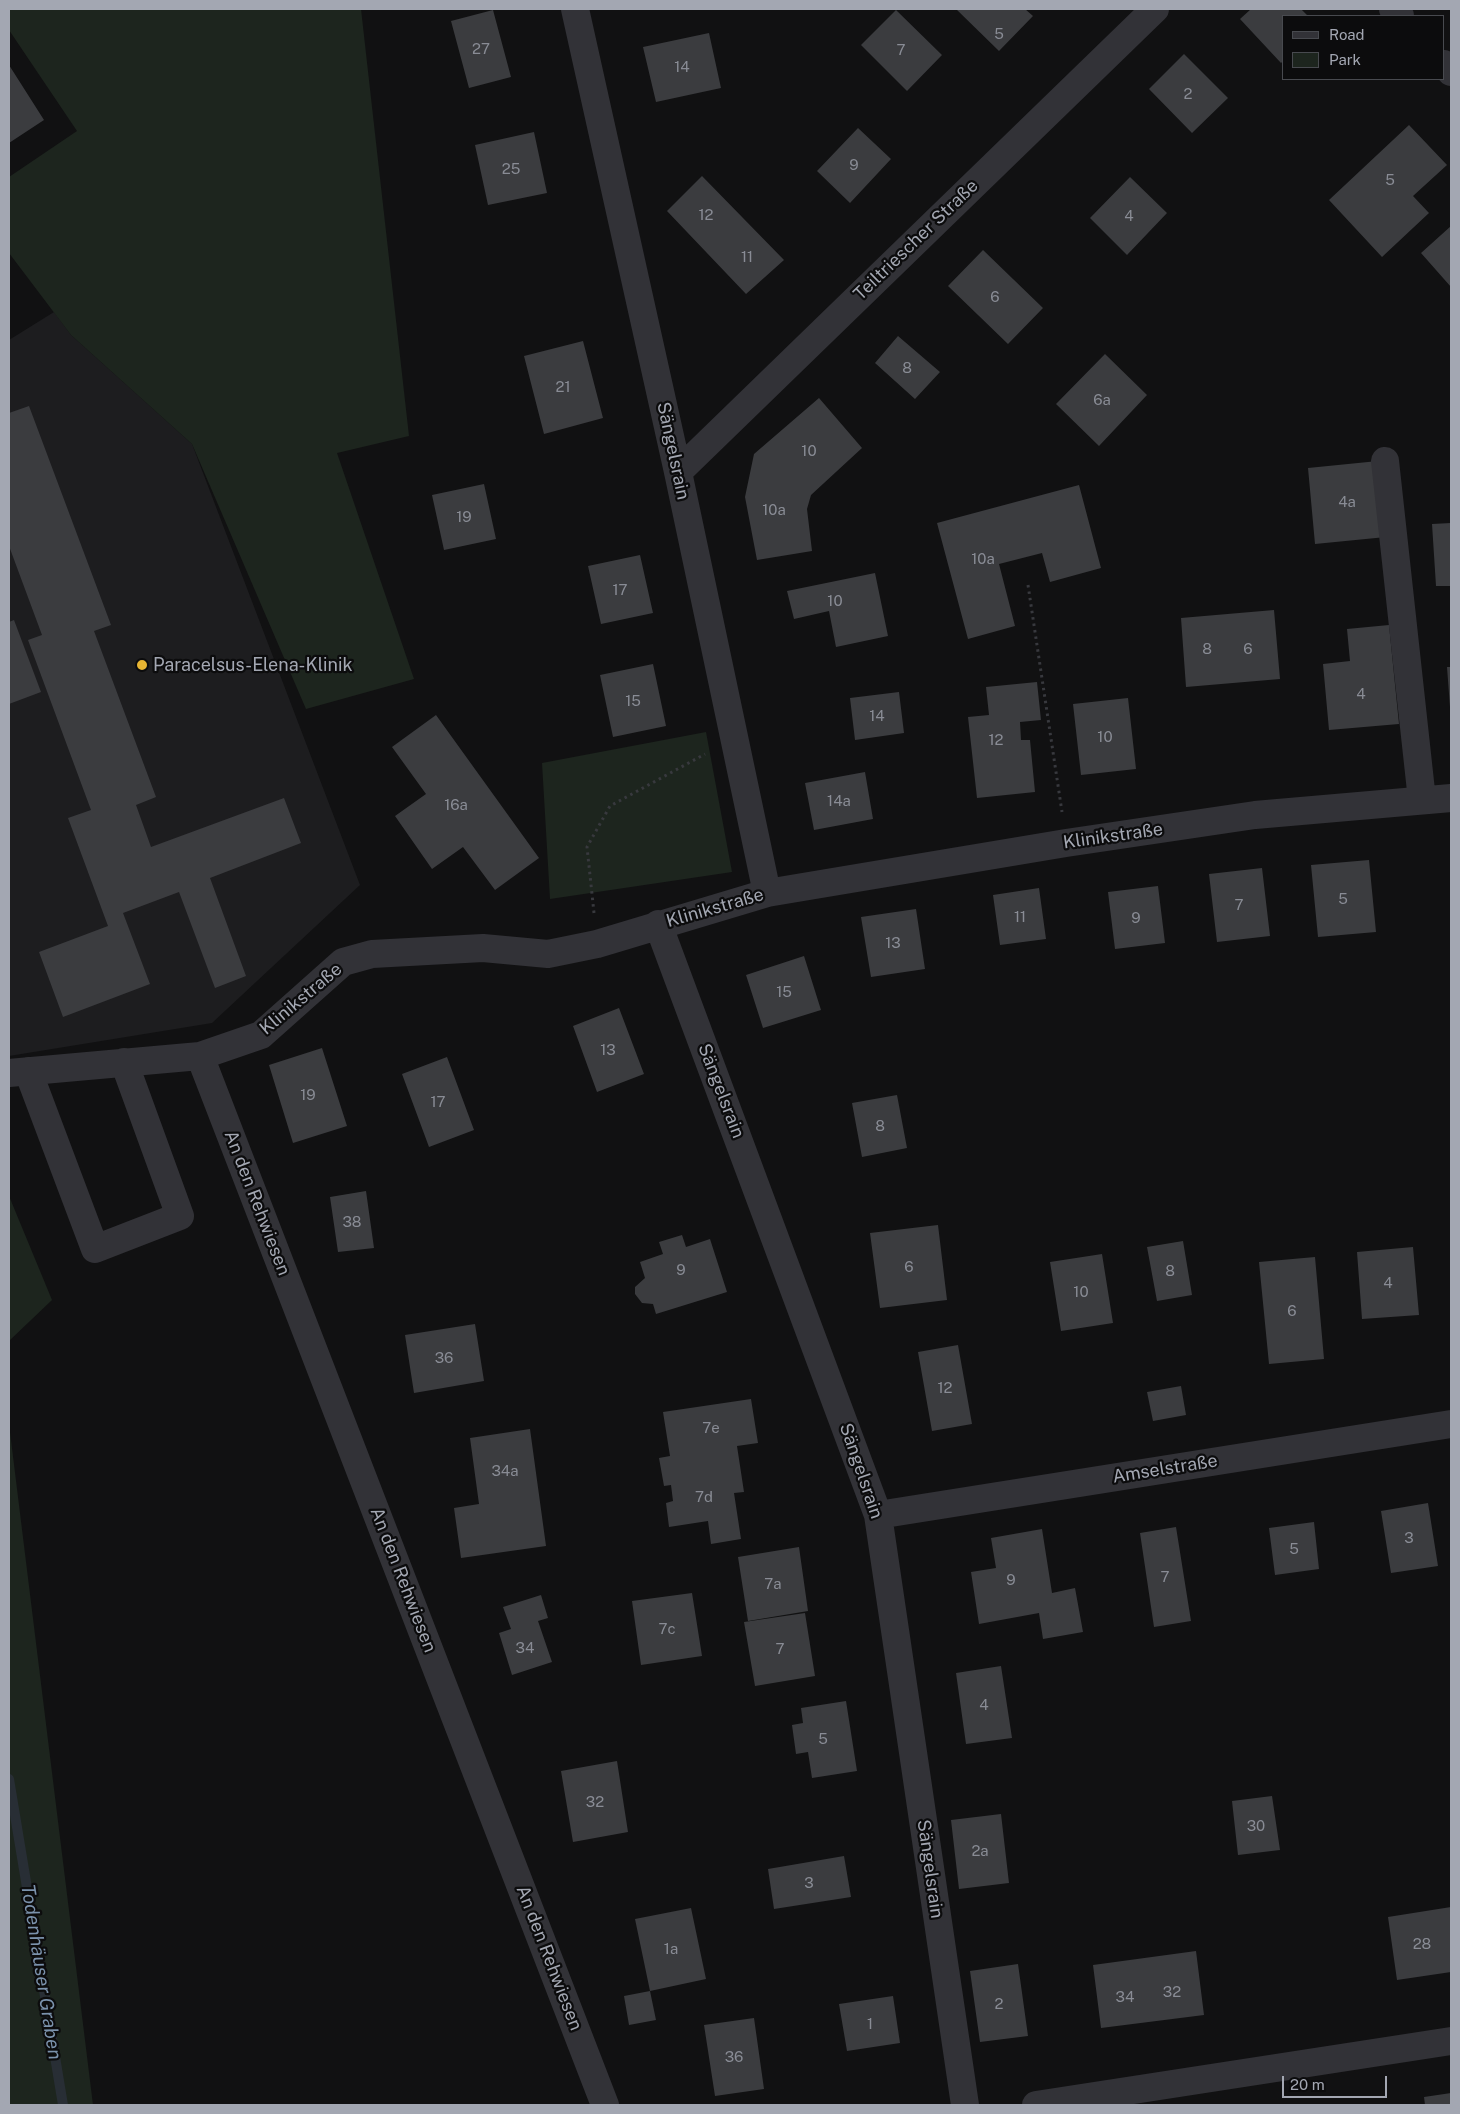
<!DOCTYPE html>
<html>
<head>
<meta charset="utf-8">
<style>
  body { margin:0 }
  #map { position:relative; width:1460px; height:2114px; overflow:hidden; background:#111112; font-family:"Public Sans",sans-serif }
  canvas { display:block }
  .frame { position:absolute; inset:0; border:10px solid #a3a7b2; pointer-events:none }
  .legend { position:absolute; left:1282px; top:15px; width:162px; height:65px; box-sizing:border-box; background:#0c0c0d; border:1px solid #484a4f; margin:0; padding:6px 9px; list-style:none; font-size:15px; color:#a3a7b2 }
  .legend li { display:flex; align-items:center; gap:10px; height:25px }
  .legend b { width:25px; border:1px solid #484a4f }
  .scale { position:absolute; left:1282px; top:2076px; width:105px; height:22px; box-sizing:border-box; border:2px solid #a3a7b2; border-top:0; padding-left:6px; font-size:15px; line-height:18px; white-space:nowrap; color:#a3a7b2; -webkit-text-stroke:4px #0c0c0d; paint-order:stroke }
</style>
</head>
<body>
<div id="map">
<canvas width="1460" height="2114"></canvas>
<div class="frame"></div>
<ul class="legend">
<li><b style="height:6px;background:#323237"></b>Road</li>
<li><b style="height:14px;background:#1d251e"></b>Park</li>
</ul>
<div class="scale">20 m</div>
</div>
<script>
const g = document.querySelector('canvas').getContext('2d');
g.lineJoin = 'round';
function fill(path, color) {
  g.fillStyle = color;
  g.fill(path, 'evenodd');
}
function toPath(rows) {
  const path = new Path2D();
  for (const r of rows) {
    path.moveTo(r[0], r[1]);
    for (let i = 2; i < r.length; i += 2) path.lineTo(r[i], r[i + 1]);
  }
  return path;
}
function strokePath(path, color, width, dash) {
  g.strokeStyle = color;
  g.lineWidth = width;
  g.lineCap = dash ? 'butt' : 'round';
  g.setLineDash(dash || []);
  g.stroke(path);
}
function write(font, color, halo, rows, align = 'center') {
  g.font = font + ' "Public Sans",sans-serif';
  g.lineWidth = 4.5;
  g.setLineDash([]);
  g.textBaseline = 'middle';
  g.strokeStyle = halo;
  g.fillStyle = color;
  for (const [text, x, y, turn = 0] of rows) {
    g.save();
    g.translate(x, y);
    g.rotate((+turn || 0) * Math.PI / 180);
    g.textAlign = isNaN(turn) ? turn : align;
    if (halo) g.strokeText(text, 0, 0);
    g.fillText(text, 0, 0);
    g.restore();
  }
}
const built = toPath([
  [54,312,71,335,192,444,360,885,212,1023,9,1056,9,340]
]);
const green = toPath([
  [9,9,361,9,409,436,337,453,414,679,306,709,192,444,71,335,9,253,9,177,77,131,9,30],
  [706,732,732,872,550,899,542,763],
  [9,1196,52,1300,9,1341],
  [9,1424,93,2105,9,2105]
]);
const stream = toPath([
  [9,1779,63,2105]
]);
const building = toPath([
  [956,9,1025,9,1033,16,999,51],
  [1251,9,1301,9,1308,16,1284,16,1284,60,1281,63,1240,19],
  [493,10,511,77,469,88,451,21],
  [896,10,942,55,907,91,861,45],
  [709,33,721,88,656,102,643,47],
  [1184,54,1228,98,1192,133,1149,89],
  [9,65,44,120,9,143],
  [1409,125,1447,165,1413,196,1429,213,1382,257,1329,200],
  [858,128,891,159,850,203,817,171],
  [534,132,547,193,488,205,475,145],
  [702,176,784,260,746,294,667,211],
  [1130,177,1167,213,1127,255,1090,218],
  [1451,226,1451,287,1421,253],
  [983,250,1043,308,1008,344,948,286],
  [898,336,940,372,915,399,875,363],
  [583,341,603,418,544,434,524,356],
  [1105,354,1147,395,1099,446,1056,404],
  [819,398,862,448,811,495,807,509,812,551,757,560,745,497,754,454],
  [29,406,111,625,94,631,156,797,136,805,151,847,284,798,301,843,210,878,246,976,215,988,179,892,123,913,150,984,63,1017,39,952,108,926,68,818,91,810,28,640,42,635,9,546,9,413],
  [1378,461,1386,537,1315,544,1308,468],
  [484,484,496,539,444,550,432,495],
  [1079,485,1101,568,1050,582,1042,553,999,564,1015,626,968,639,937,523],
  [1451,523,1451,586,1436,586,1432,524],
  [640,555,653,613,601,624,588,566],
  [875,573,888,636,836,647,829,611,794,619,787,591],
  [1274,610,1280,679,1186,687,1181,618],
  [14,620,41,692,9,704,9,622],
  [1389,625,1399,724,1329,730,1323,664,1350,661,1347,629],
  [653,664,666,726,613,737,600,675],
  [1447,667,1451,667,1451,707,1450,707],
  [1037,682,1041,720,1020,722,1021,740,1030,740,1035,792,977,798,968,717,989,715,986,687],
  [899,692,904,733,855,740,850,698],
  [1128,698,1136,769,1081,775,1073,704],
  [436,715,539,858,495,890,463,847,432,869,395,816,426,794,392,747],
  [865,772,873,819,814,830,805,783],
  [1369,860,1376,932,1318,937,1311,865],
  [1262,868,1270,936,1217,942,1209,874],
  [1158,886,1165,943,1115,949,1108,892],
  [1039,888,1046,939,1000,945,993,895],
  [916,909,925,969,871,977,861,917],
  [804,956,821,1010,763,1028,746,975],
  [619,1008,644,1074,597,1092,573,1026],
  [322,1048,347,1126,293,1143,269,1065],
  [447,1057,474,1130,429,1147,402,1074],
  [897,1095,907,1148,862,1157,852,1103],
  [366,1191,374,1248,338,1252,330,1197],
  [938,1225,947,1300,880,1308,870,1233],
  [682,1235,686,1247,710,1239,727,1292,656,1314,653,1304,642,1303,635,1294,635,1287,645,1278,640,1262,663,1254,659,1242],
  [1183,1241,1192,1295,1157,1301,1147,1247],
  [1413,1247,1419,1315,1362,1319,1357,1252],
  [1102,1254,1113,1323,1061,1331,1050,1262],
  [1315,1257,1324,1359,1269,1364,1259,1262],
  [475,1324,484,1381,414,1393,405,1335],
  [958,1345,972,1424,932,1431,918,1352],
  [1181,1386,1186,1415,1153,1421,1147,1392],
  [751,1399,758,1443,737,1446,744,1492,734,1493,741,1539,711,1544,708,1521,669,1527,666,1503,673,1501,671,1485,664,1486,659,1458,670,1456,663,1412],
  [530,1429,546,1546,461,1558,454,1508,479,1504,470,1438],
  [1428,1503,1438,1566,1391,1573,1381,1511],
  [1314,1522,1319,1569,1275,1575,1269,1528],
  [1176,1527,1191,1621,1154,1627,1140,1533],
  [1042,1529,1052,1593,1075,1588,1083,1632,1043,1639,1039,1613,979,1624,971,1572,996,1568,991,1538],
  [799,1547,808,1611,748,1621,738,1557],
  [692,1593,702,1656,641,1665,632,1601],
  [541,1595,548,1618,538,1621,552,1662,512,1675,499,1633,511,1629,503,1607],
  [805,1613,815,1676,755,1686,744,1622],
  [1001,1666,1012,1738,966,1744,956,1673],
  [846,1701,857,1771,812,1778,808,1752,796,1754,792,1725,803,1723,801,1708],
  [617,1761,628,1832,573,1842,561,1771],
  [1272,1796,1280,1850,1238,1855,1232,1801],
  [1001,1814,1009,1883,959,1889,951,1820],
  [844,1856,851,1897,774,1909,768,1869],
  [1451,1907,1451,1972,1397,1980,1388,1917],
  [691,1908,706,1979,650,1991,635,1919],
  [1196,1951,1204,2015,1101,2028,1093,1965],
  [1018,1964,1028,2036,980,2042,970,1971],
  [650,1991,656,2020,629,2025,624,1996],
  [893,1996,900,2043,847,2051,839,2004],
  [754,2018,764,2089,715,2096,704,2025],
  [1451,2093,1451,2105,1425,2105,1424,2097]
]);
const path = toPath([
  [1028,585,1062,812],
  [594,913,587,847,610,806,705,754]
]);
const minor = toPath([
  [575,9,678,472,767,893],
  [1393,9,1400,16],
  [1444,64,1451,72],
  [1385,461,1422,800],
  [678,472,1155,9],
  [658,924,878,1515,965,2105],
  [200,1056,605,2105],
  [28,1071,95,1249,180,1216,124,1062],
  [9,1073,200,1056,261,1035,343,962,372,954,483,948,548,954,597,944,767,893,1066,843,1255,815,1451,798],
  [878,1515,1451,1424],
  [1036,2105,1451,2041]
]);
const markers = [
  [142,665,6,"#e8b533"]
];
const numberNames = [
  ["5",999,34],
  ["27",481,49],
  ["7",901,50],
  ["14",682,67],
  ["2",1188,94],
  ["9",854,165],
  ["25",511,169],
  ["5",1390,180],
  ["12",706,215],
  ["4",1129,216],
  ["11",747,257],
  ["6",995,297],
  ["8",907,368],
  ["21",563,387],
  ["6a",1102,400],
  ["10",809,451],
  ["4a",1347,502],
  ["10a",774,510],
  ["19",464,517],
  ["10a",983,559],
  ["17",620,590],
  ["10",835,601],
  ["8",1207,649],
  ["6",1248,649],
  ["4",1361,694],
  ["15",633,701],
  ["14",877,716],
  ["10",1105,737],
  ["12",996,740],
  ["14a",839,801],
  ["16a",456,805],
  ["5",1343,899],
  ["7",1239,905],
  ["11",1020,917],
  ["9",1136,918],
  ["13",893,943],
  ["15",784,992],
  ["13",608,1050],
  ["19",308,1095],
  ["17",438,1102],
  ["8",880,1126],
  ["38",352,1222],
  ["6",909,1267],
  ["9",681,1270],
  ["8",1170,1271],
  ["4",1388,1283],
  ["10",1081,1292],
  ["6",1292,1311],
  ["36",444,1358],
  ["12",945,1388],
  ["7e",711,1428],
  ["34a",505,1471],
  ["7d",704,1497],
  ["3",1409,1538],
  ["5",1294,1549],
  ["7",1165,1577],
  ["9",1011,1580],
  ["7a",773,1584],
  ["7c",667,1629],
  ["34",525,1648],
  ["7",780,1649],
  ["4",984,1705],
  ["5",823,1739],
  ["32",595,1802],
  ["30",1256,1826],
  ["2a",980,1851],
  ["3",809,1883],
  ["28",1422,1944],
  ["1a",671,1949],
  ["32",1172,1992],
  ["34",1125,1997],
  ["2",999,2004],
  ["1",870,2024],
  ["36",734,2057]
];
const streetNames = [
  ["Teiltriescher Straße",916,240,-44],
  ["Sängelsrain",673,451,78],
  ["Klinikstraße",1113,836,-8],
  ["Klinikstraße",715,908,-16],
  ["Klinikstraße",301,999,-40],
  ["Sängelsrain",721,1091,69],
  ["An den Rehwiesen",257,1203,69],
  ["Amselstraße",1165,1469,-9],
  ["Sängelsrain",861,1471,71],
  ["An den Rehwiesen",403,1580,69],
  ["Sängelsrain",930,1869,82],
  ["An den Rehwiesen",549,1958,69]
];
const poiNames = [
  ["Paracelsus-Elena-Klinik",153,665]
];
const waterNames = [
  ["Todenhäuser Graben",41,1972,81]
];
fill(built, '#1d1d1f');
fill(green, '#1d251e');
strokePath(stream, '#282e35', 10);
fill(building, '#3b3c3f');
strokePath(path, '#38393e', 3, [2.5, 4]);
strokePath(minor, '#323237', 28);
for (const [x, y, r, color] of markers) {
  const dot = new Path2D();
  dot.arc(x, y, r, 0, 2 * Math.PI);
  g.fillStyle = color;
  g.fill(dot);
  strokePath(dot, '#0c0c0d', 2);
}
write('15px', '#898c95', null, numberNames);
write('18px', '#a3a7b2', '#0c0c0d', streetNames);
write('18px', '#a3a7b2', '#0c0c0d', poiNames, 'left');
write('italic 19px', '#7b92ac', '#0c0c0d', waterNames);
</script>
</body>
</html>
